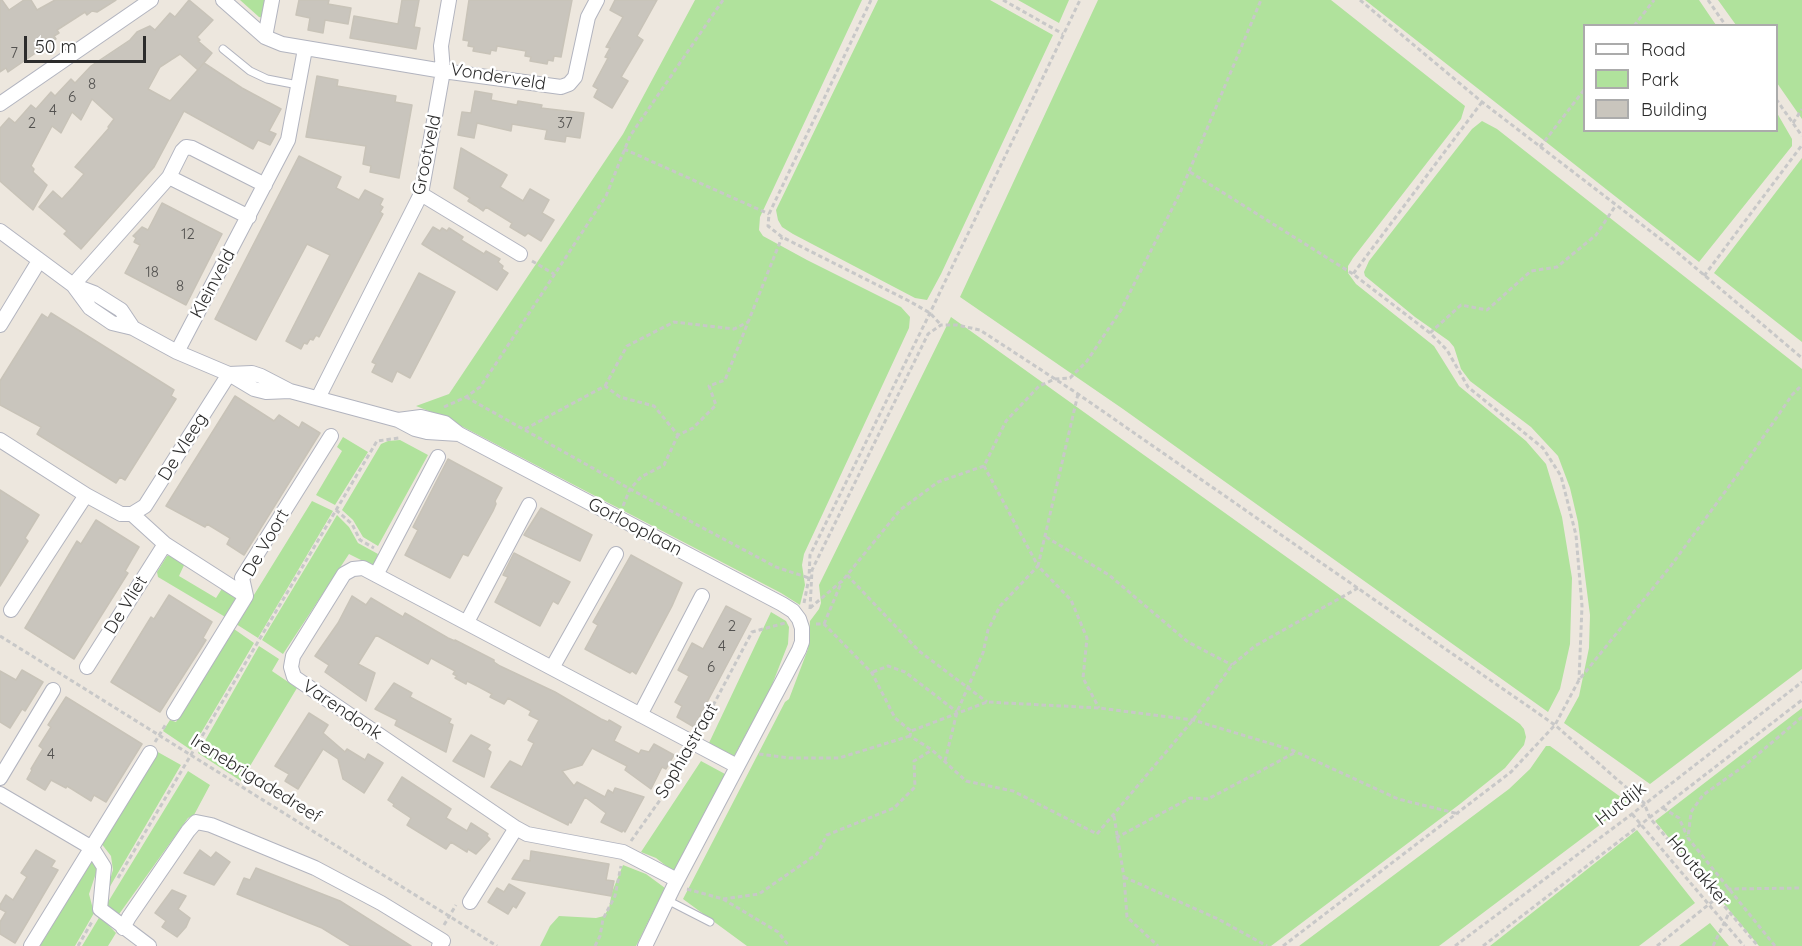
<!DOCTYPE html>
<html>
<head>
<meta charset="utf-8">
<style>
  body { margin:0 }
  #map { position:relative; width:1802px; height:946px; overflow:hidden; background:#ede7de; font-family:Quicksand,sans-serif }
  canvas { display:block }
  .legend { position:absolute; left:1583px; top:24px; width:195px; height:108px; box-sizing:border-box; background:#fff; border:2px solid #ababab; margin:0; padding:8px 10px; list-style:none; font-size:18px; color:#2c2c2c }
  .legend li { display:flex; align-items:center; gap:12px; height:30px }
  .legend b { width:30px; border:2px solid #ababab }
  .scale { position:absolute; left:24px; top:36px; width:122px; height:27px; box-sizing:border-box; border:3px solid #2c2c2c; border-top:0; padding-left:8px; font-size:18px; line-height:21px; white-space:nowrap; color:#2c2c2c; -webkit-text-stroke:4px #fff; paint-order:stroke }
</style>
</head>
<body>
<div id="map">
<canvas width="1802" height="946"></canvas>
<ul class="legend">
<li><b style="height:8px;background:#fff"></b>Road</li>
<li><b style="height:16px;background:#b0e29c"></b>Park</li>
<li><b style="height:16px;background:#c9c5bd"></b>Building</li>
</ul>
<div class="scale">50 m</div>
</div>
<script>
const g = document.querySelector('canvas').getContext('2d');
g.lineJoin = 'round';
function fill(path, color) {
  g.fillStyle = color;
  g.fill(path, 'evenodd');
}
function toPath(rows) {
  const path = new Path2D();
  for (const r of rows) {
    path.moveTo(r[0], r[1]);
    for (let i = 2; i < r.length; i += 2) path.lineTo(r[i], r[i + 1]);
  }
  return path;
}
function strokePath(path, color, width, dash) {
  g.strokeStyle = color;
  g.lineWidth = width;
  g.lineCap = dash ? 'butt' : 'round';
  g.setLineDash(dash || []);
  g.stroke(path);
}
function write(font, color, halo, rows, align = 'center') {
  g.font = font + ' Quicksand,sans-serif';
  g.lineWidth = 5;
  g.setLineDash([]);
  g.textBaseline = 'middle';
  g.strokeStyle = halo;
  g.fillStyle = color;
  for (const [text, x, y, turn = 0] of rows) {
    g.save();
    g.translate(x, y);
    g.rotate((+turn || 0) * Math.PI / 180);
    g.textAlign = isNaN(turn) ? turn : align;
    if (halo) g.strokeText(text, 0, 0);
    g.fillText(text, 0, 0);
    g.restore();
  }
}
const green = toPath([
  [240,0,267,0,263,18,259,17],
  [695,0,862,0,760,217,759,230,763,236,807,260,901,307,910,317,909,328,804,554,802,565,805,585,800,605,781,593,444,417,416,406,449,394,623,134],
  [878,0,990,0,1053,35,941,274,927,300,915,298,793,234,782,227,778,220,776,210],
  [1018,0,1069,0,1059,23],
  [1098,0,1331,0,1465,106,1461,119,1353,258,1348,266,1348,273,1356,284,1434,346,1459,386,1526,441,1546,464,1562,517,1572,578,1570,644,1560,689,1548,712,1123,409,960,297],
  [1365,0,1699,0,1716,25,1584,26,1584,130,1776,130,1777,113,1792,139,1792,146,1699,262],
  [1718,0,1802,0,1802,119,1777,83,1776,26,1736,25],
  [1482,121,1497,129,1802,369,1802,669,1650,784,1564,723,1579,696,1589,648,1590,615,1578,522,1570,488,1558,456,1531,427,1470,381,1461,369,1454,347,1449,341,1415,317,1365,276,1364,272,1369,261,1472,129],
  [1802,158,1802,342,1714,273],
  [951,317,1520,724,1524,729,1526,737,1524,745,1505,768,1460,804,1271,946,747,946,683,899,785,702,789,699,808,649,810,621,819,609,821,603,819,585],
  [343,437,368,452,335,505,316,495,342,451,337,447],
  [400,440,428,455,378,546,363,537,353,520,342,510,381,444,388,441],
  [312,501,333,511,258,638,236,624],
  [337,515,349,527,358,543,378,554,373,566,349,554,283,654,262,640],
  [171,555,185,563,179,576,216,598,223,587,238,596,238,601,227,618,158,577,157,572,167,556],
  [771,612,786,621,789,627,788,644,770,690,733,758,708,745],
  [234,629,254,643,191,750,163,731,170,720,176,722],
  [259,646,279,659,272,671,297,688,241,781,198,753],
  [1802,708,1802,946,1759,946,1655,821],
  [1546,746,1550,746,1629,803,1439,946,1299,946,1509,789,1530,769],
  [156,751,181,765,105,895,113,870,111,856,101,843],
  [701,761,725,774,674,872,656,858,641,852],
  [188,771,210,785,194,815,188,818,117,917,107,907,108,902],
  [1637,830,1695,903,1639,946,1490,946],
  [93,857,98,867,89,894,94,913,75,946,40,946],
  [623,865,646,874,665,888,636,946,540,946,550,926,559,916,596,918,604,916,609,908,612,892],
  [100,916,116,933,108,946,82,946],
  [1710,923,1729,946,1679,946]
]);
const building = toPath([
  [0,0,2,0,9,10,24,0,31,0,37,10,55,0,116,0,97,12,92,11,87,15,85,12,57,30,59,33,54,36,56,39,8,72,6,68,0,72,0,0],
  [189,0,213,20,197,37,200,40,198,41,212,53,198,70,180,54,160,67,148,89,170,101,204,63,242,88,281,109,269,131,276,134,270,145,258,140,253,149,184,111,154,167,81,249,64,234,67,231,39,207,53,191,62,199,73,187,84,174,75,167,109,128,108,127,114,119,92,99,81,120,72,112,61,133,52,126,31,166,34,169,33,172,47,185,33,210,0,181,0,128,9,118,15,123,31,105,36,109,51,92,55,96,71,79,75,83,91,66,130,40,137,32,150,26,155,30,170,13,175,17,189,0],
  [299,0,329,0,328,4,351,8,348,24,325,20,323,33,308,30,310,18,296,15,299,0],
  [402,0,419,0,414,27,420,28,416,49,350,38,354,16,398,24,402,0],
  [469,0,572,0,561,57,554,56,553,61,548,60,547,64,530,61,531,57,525,56,526,51,497,46,496,51,491,50,490,54,473,51,474,47,468,46,469,41,463,40,469,0],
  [615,0,657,0,637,36,643,40,621,77,628,81,612,108,594,97,598,89,593,86,608,58,605,57,610,48,606,47,623,17,610,10,615,0],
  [317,76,338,80,337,86,396,96,395,102,412,105,399,178,370,172,371,166,363,164,366,146,306,137,317,76],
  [475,91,492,94,491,100,517,105,518,101,542,105,541,108,584,113,580,138,566,136,565,142,545,139,547,130,512,124,511,131,477,123,474,138,458,135,462,112,471,113,475,91],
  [461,148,507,175,500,187,523,201,530,189,549,200,542,213,554,220,541,241,528,233,525,236,510,227,512,223,486,207,483,211,476,206,468,201,470,198,454,188,461,148],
  [299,156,341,177,336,188,359,200,365,190,383,199,380,205,383,207,380,212,383,214,319,337,316,335,313,340,310,339,307,344,304,343,301,349,286,341,330,255,307,244,256,340,215,319,299,156],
  [162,203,222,234,186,305,125,273,140,245,134,242,136,238,133,236,142,227,148,230,162,203],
  [433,227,440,231,442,228,447,231,449,228,463,237,461,240,484,254,486,251,500,259,498,262,503,266,502,269,508,273,497,290,422,244,433,227],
  [419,273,455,292,410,378,397,371,392,382,372,372,376,364,372,362,419,273],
  [51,313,174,390,171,396,176,399,125,480,120,477,116,483,37,434,41,427,0,405,0,381,42,314,48,318,51,313],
  [235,396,274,421,279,415,299,428,302,422,320,433,244,555,227,544,230,538,207,524,205,527,166,506,235,396],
  [448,459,502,488,495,501,496,504,493,511,468,556,463,554,450,578,405,555,418,530,413,527,448,459],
  [0,490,39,515,25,538,28,541,0,586,0,490],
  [541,508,592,535,580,561,524,535,541,508],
  [96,520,139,547,125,571,128,573,74,659,25,628,77,541,81,544,96,520],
  [514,553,570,582,558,604,553,601,540,626,495,602,508,577,503,575,514,553],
  [631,555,682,583,672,606,636,674,632,671,630,673,585,649,598,625,593,622,631,555],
  [169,595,212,622,203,638,206,640,201,648,160,712,111,682,151,617,154,619,169,595],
  [352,596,366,605,371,598,403,617,405,613,448,638,455,641,455,640,494,660,494,662,500,666,555,692,601,719,608,722,609,720,621,727,614,741,639,754,641,750,649,752,654,744,674,755,666,769,662,767,651,789,625,770,627,766,592,748,582,765,562,771,574,786,577,782,605,797,608,790,613,793,615,788,644,797,625,832,623,830,622,832,601,822,606,813,585,797,571,823,569,822,568,825,491,787,510,761,522,767,534,743,528,740,539,720,529,715,531,711,508,698,504,704,490,697,492,694,479,687,467,681,466,684,455,678,457,676,453,674,455,671,431,658,428,664,376,635,358,664,375,673,366,701,325,672,329,665,315,656,338,623,352,596],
  [726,606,751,619,694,727,677,717,682,706,675,702,689,676,678,670,692,643,703,649,726,606],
  [22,670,43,682,25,711,22,709,10,728,0,722,0,671,16,680,22,670],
  [394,683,412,693,410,697,451,719,449,723,453,725,446,752,395,725,397,720,375,709,394,683],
  [66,697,142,744,106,802,94,795,91,801,67,786,66,788,51,780,45,790,27,779,32,770,31,769,43,749,39,746,51,727,48,725,66,697],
  [309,713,328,725,323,733,345,752,347,749,365,760,368,754,383,763,364,793,343,779,338,759,323,749,298,789,285,781,289,774,275,766,309,713],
  [471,735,490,745,487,749,491,752,484,777,453,761,471,735],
  [402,777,451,809,446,818,467,831,471,823,488,834,487,836,490,839,476,854,468,849,467,852,451,842,446,849,407,825,411,818,393,806,394,804,388,800,402,777],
  [36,850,55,861,51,867,58,870,15,943,0,934,0,922,6,912,0,909,0,905,6,895,13,900,27,877,21,873,36,850],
  [200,850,211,858,216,852,230,862,214,885,184,873,200,850],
  [531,851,609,864,606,880,614,881,611,896,512,879,524,860,530,861,531,851],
  [256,868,340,901,411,946,351,946,322,928,237,894,244,878,250,880,256,868],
  [509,884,525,893,516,908,513,906,508,914,488,902,497,888,504,892,509,884],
  [172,890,186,896,178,909,190,918,186,927,177,937,162,927,166,921,155,913,172,890]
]);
const path = toPath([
  [871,0,769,214,768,226,782,237,909,301,930,313,941,325],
  [1003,0,1063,34],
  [1360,0,1482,102,1671,247,1802,358],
  [1708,0,1726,26],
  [1634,26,1654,0],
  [1776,99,1802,136],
  [1482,102,1353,274,1430,333,1447,350,1468,387,1543,448,1561,476,1576,535,1582,606,1579,680],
  [1793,123,1802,109],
  [1540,147,1584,90],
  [624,149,769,214],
  [1190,172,1353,274],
  [532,261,554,274],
  [1704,276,1802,145],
  [1430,333,1461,305,1487,310,1531,271,1557,267,1596,235,1616,205],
  [605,386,627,346,674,322,734,329,748,322],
  [1078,394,1038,566,1071,600,1087,638,1083,678,1099,708],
  [466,397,630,489,776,567,809,578],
  [444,407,466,397,480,387,495,365,606,196,630,136,723,0],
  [525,429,605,386,620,397,654,406,678,435,693,428,716,405,709,386,725,380,782,237],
  [623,506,630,489,641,477,664,465,678,435],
  [336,510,352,524,360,540,374,548],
  [1046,537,1109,575,1188,642,1232,665],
  [847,575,919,651,987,702],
  [1358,588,1255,646,1232,665,1193,720,1097,834,1013,791,966,781,932,750,910,736,911,731,987,702,1099,708,1193,720,1292,750,1398,799,1459,814],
  [804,603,809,578,810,555,930,313,1080,0],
  [810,608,843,580,900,510,938,482,984,466,1006,421,1039,386,1055,379,1070,378,1087,361,1121,310,1180,193,1261,0],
  [810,609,812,570,928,334,941,325,957,325,980,330,1078,394,1555,725,1644,803,1650,818,1758,946],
  [816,624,824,624,872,673,895,718,911,731],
  [824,624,842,581],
  [0,636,497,946],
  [873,672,888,666,905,672,957,712],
  [699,732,752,632,785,623],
  [155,742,166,724],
  [759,754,789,758,839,758,910,736],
  [945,761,957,712,983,653,988,630,1000,606,1038,566,984,466],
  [1663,808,1679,818,1687,836],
  [1632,814,1744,946],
  [1114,816,1124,877,1127,917,1158,946],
  [1116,838,1190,798,1208,799,1296,752],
  [631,841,677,776,687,756],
  [1124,877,1218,919,1267,946],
  [118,878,377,441,399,438],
  [687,889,723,899,778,932,789,946],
  [723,899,759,894,817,854,827,835,894,808,915,787,914,761,932,750],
  [444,925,456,905],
  [78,946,93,920],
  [595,946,600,936,603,919,615,896,621,866],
  [1283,946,1511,772,1555,725,1579,680,1670,567,1738,474,1792,395,1802,385],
  [1455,946,1632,814,1802,682],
  [1483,946,1802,700],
  [1657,946,1728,889,1802,888],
  [1713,946,1729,913],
  [1775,946,1688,838,1691,812,1703,795,1744,766,1802,717]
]);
const lane = toPath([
  [223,49,250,71,267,79,298,85],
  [667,900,710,922]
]);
const street = toPath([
  [223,0,265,37,282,44,443,71,561,87,569,84,575,77,588,17,597,0],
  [265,37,272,0],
  [0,104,151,0],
  [169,177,182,151,186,147,192,148,265,185],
  [421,194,520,254],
  [0,231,73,285,94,293,121,310,133,328],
  [73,285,90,308,112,323,133,328,177,352,229,374,254,389,266,392,290,391],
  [73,285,169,177,249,217],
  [0,325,39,261],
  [177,352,288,140,305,49],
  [229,374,252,373,261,376,290,391,398,420,415,429,427,432,459,434],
  [318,398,421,194,443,71,441,46,449,0],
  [398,420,421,417,445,423,459,434,782,604,793,611,799,619,802,628,802,642,799,650,674,886,645,946],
  [0,440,86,495,121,514,132,514,165,544,246,596],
  [132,514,145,506,229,374],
  [376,575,438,457],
  [11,610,86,495],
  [467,622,529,505],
  [87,667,165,544],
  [552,668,616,554],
  [174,713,246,596,242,578,331,436],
  [640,715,702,596],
  [0,778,53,690],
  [0,794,92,848,104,867,100,909,149,946],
  [677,880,623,852,527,834,516,828,294,677,291,667,293,656,344,574,353,569,363,568,737,766],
  [470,902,516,828],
  [123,928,129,917,188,831,196,822,211,825,315,868,381,903,443,941,439,946],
  [31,946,150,753]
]);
const numberNames = [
  ["7",14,53],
  ["8",92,84],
  ["6",72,97],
  ["4",53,110],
  ["2",32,123],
  ["37",565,123],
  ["12",188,234],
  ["18",152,272],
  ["8",180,286],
  ["2",732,626],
  ["4",722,646],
  ["6",711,667],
  ["4",51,754]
];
const streetNames = [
  ["Vonderveld",498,77,9],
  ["Grootveld",427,155,-78],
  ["Kleinveld",213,284,-62],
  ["De Vleeg",183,447,-58],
  ["Gorlooplaan",635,527,28],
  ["De Voort",266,543,-60],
  ["De Vliet",126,605,-58],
  ["Varendonk",342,710,34],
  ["Sophiastraat",687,751,-60],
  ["Irenebrigadedreef",256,779,32],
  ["Hutdijk",1621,804,-38],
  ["Houtakker",1698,871,50]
];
fill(green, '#b0e29c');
fill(building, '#c9c5bd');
strokePath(building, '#c8c3b8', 1.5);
strokePath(lane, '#b2b4bf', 9);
strokePath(street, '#b2b4bf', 16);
strokePath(path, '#c8c8c8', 3, [4.5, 3]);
strokePath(lane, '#fff', 7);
strokePath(street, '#fff', 14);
write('15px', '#535250', null, numberNames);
write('18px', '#2c2c2c', '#fff', streetNames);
</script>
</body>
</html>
